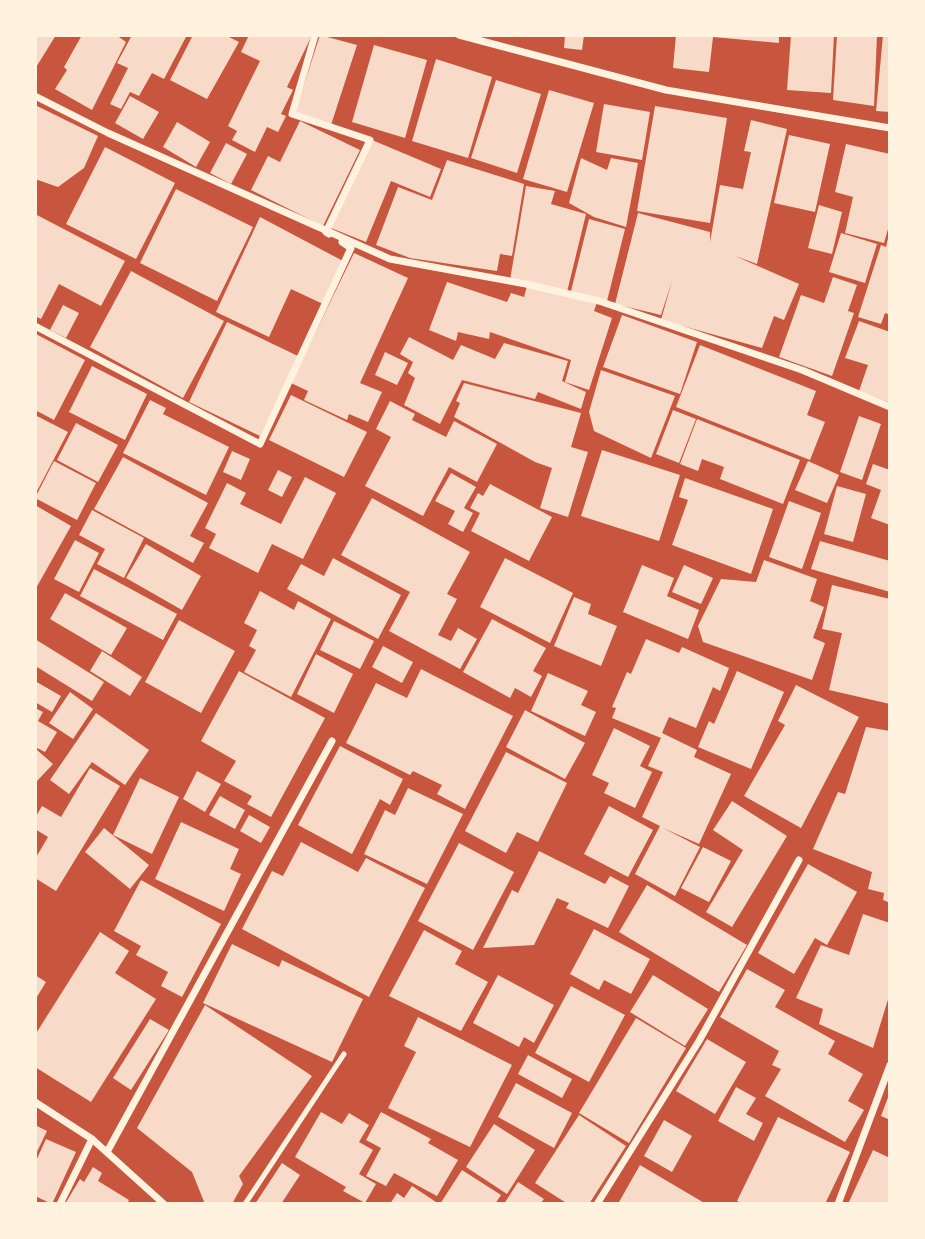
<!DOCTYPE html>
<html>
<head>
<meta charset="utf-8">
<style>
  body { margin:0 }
  #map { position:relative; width:925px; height:1239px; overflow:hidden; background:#c8553d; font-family:Quicksand,sans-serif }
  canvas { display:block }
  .frame { position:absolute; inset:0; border:37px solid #fff3e0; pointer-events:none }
</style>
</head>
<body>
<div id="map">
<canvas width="925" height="1239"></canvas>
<div class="frame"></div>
</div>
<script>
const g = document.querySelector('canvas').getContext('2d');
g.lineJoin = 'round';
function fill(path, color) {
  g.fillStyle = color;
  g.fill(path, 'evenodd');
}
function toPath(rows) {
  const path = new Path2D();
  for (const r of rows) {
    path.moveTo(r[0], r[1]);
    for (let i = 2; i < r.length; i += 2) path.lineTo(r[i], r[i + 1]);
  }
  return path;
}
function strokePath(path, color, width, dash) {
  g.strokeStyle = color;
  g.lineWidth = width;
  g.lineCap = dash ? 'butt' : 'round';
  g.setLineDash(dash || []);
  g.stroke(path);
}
const building = toPath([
  [35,35,56,35,35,69],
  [82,35,116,35,126,42,92,110,55,89,67,70,64,67],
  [132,35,187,35,164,79,152,73,139,96,130,92,121,109,110,104,128,68,117,63],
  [193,35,225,35,239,42,207,99,170,80],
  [249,35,312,35,287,87,293,90,281,114,286,116,278,132,267,127,255,152,232,140,237,131,228,126,260,61,241,52],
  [320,35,357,45,331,125,295,113],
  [565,35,584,35,582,50,564,48],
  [676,35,779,35,779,43,713,37,709,72,673,68],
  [791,35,834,35,831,93,787,90],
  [837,35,877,35,874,106,833,100],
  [883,35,890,35,890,112,876,111],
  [374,45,427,60,405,138,352,122],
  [436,59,492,77,468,158,412,141],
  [496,80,541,94,517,173,471,158],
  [549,90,594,103,567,192,523,179],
  [130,96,159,112,143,139,115,123],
  [604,104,650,112,642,160,596,152],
  [35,105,98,136,84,168,58,187,35,179],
  [655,106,727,118,710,223,637,211],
  [751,120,787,129,757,264,735,256,799,284,784,320,774,316,762,348,661,320,672,281,661,315,615,304,638,213,710,232,710,242,720,185,743,189,751,152,744,151],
  [300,121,360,150,323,226,251,190,268,156,280,162],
  [177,122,210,142,196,167,163,147],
  [789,135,830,144,815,212,774,203],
  [372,140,441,169,430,197,391,181,366,242,331,228],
  [226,143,247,154,231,184,210,173],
  [846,144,890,154,890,222,884,243,845,233,853,197,835,192],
  [105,147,175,183,136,259,66,224],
  [581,158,607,170,611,158,638,163,626,227,594,217,569,203],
  [447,160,524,184,512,256,500,254,497,271,410,258,376,245,398,187,432,200],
  [526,186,555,191,551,204,586,214,567,292,510,280],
  [176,189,253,227,217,301,140,263],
  [819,205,842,212,832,254,808,248],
  [35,214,125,261,101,306,59,284,41,319,35,316],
  [260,217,343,261,323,304,291,289,269,337,216,312],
  [589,219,625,229,607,301,571,291],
  [841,233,877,244,865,283,829,272],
  [889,234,890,315,885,313,881,324,858,317,881,245,886,247],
  [354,253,408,278,360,383,382,392,368,422,349,414,347,420,304,400,308,391,291,383],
  [131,271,224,321,183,398,90,347],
  [833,277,857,285,848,311,854,313,832,376,779,357,801,295,824,303],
  [447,282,507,302,511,293,524,297,527,286,597,302,594,311,612,318,589,390,565,382,571,360,490,332,489,339,458,332,456,341,429,330],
  [63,305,79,313,66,338,50,330],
  [622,315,697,342,680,394,603,367],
  [859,321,890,332,890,403,859,391,868,365,845,358],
  [227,322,298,356,260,436,189,402],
  [36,334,85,360,54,420,35,410],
  [409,337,453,360,461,345,495,359,504,343,568,361,562,381,586,392,581,409,538,392,535,399,462,380,440,424,404,405,415,378,408,373,413,362,400,354],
  [700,345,816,391,807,415,825,422,810,460,676,407],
  [385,352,408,363,397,385,375,375],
  [92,366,147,394,125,440,69,412],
  [601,370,675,396,651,458,594,431,589,412],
  [464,383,581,413,571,447,588,452,568,517,540,508,552,468,535,462,454,417,460,403,456,401],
  [291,395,367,432,344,477,269,440],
  [150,400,166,408,163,414,229,447,206,495,123,453],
  [390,401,415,414,412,420,446,437,454,421,497,444,477,482,449,467,423,516,365,486,391,437,376,429],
  [673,410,696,419,679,463,656,454],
  [35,415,68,432,35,495],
  [859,416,881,424,862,480,840,472],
  [697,419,800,460,783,504,720,479,724,467,702,459,698,471,680,464],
  [76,423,118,445,98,482,57,460],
  [602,450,680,475,659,541,581,516],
  [232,451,250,459,241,480,223,472],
  [123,457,208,503,190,536,204,543,193,563,94,509],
  [54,461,96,483,77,520,35,498],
  [808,461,839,475,827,503,795,490],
  [873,464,890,470,890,525,871,518,881,490,866,484],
  [278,470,292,477,282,497,268,490],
  [451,473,476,487,464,508,473,513,463,532,448,524,455,511,435,501],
  [305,477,336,493,303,559,272,544,258,573,209,548,216,534,205,528,227,483,246,493,240,504,281,524],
  [685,478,773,509,751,574,672,545,688,500,679,497],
  [490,484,552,517,529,561,471,531,480,513,470,508,478,493,483,496],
  [837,486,866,494,853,542,824,534],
  [372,498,470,552,447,594,457,599,438,635,451,641,458,628,477,639,460,669,389,631,410,592,341,555],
  [789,501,821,513,802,569,769,557],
  [35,505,71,526,35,590],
  [92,510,144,538,124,578,97,564,105,549,79,535],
  [75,540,99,553,79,592,54,579],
  [820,541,890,561,890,592,811,569],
  [146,544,201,576,182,610,126,578],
  [333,558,401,595,378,639,287,589,301,564,324,576],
  [505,558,573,593,550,643,480,607],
  [764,560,817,579,810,601,824,607,813,638,825,643,812,680,703,642,698,626,721,579,756,582],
  [642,565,674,578,667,596,699,610,688,639,623,612],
  [684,565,713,578,701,604,672,592],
  [94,569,177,614,163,640,80,596],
  [832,585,890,599,890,704,829,690,842,633,822,629],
  [260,591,294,610,298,601,331,619,291,697,244,672,256,650,249,646,257,630,244,623],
  [65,593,127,628,111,655,50,619],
  [574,597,591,604,588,614,617,626,601,666,554,646],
  [492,619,546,648,533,671,542,676,531,697,515,688,510,698,463,672],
  [179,620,235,651,201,713,145,682],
  [334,621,374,641,360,669,320,650],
  [35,639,104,682,92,701,37,667,35,670],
  [646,639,679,653,682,647,729,668,720,691,713,687,696,728,669,717,662,733,697,750,694,757,731,774,699,844,663,828,700,847,675,896,635,874,660,826,642,817,663,772,648,766,661,738,612,718,616,708,612,707,627,672,631,674],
  [383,646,413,662,402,683,372,667],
  [102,651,142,677,130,696,90,671],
  [316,654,353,674,334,713,297,694],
  [421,669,513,716,465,809,437,794,442,785,413,771,410,775,346,743,376,683,407,698],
  [239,671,325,718,271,817,247,804,252,796,224,781,236,761,201,741],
  [737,671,784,692,751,769,698,747,709,721,714,724],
  [548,673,588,691,581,705,596,712,585,736,531,711],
  [35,681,61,696,52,712,35,702],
  [796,685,859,717,801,828,744,796,785,725,778,721],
  [70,692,93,709,73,739,49,723],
  [35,708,43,712,38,721,57,732,45,752,35,747],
  [525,710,585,743,565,779,506,747],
  [96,713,149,750,125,785,92,762,69,794,50,780],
  [866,727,890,731,890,903,883,900,884,893,868,889,872,872,813,849,838,792,845,794],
  [614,728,650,746,640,766,652,772,635,808,604,793,609,783,592,775],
  [340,746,403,779,390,805,380,799,352,854,298,825],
  [37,750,53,764,37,781,35,753],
  [506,752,567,783,538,842,517,832,506,853,465,831],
  [90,768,120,786,56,891,35,878,35,859,48,837,35,829,35,818,42,806,61,817],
  [197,771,221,784,205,812,183,799],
  [140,778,179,797,152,854,113,835],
  [408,788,463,814,427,884,364,854,385,810,395,815],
  [220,796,245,810,235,829,209,815],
  [732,801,787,836,732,927,706,912,743,850,713,830],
  [609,806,653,830,628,877,584,854],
  [249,815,270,827,261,843,240,831],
  [181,822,239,849,230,869,241,874,224,911,155,879],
  [104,828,149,865,130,889,85,852],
  [301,842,358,872,366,858,425,888,369,997,242,929,272,871,283,876],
  [459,843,514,872,473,950,418,921],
  [703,847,731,861,709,902,681,888],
  [539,851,605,884,610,876,629,886,608,928,566,908,569,903,557,898,534,945,483,948,512,890,518,893],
  [808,864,857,892,827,945,815,938,794,974,758,953],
  [141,880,221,924,182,997,161,986,168,972,136,955,141,946,114,931],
  [647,885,747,945,719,992,619,932],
  [863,914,890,923,890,993,873,1048,819,1024,823,1009,796,998,821,945,849,955],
  [594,929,650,959,631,994,604,980,599,990,570,974],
  [424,930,462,951,455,964,488,982,461,1031,389,996],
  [100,932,129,951,115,973,156,999,91,1102,35,1067,35,1035],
  [232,944,279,967,282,960,363,999,332,1062,203,1003],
  [747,969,785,990,775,1007,835,1041,828,1054,863,1074,848,1101,864,1110,845,1142,765,1096,781,1069,772,1065,779,1051,720,1017],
  [35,975,46,982,35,1000],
  [498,975,554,1005,534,1043,524,1037,519,1047,473,1023],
  [653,975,708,1009,685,1046,630,1012],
  [571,986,625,1015,589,1082,535,1053],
  [205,1005,312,1076,239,1176,243,1184,232,1204,205,1204,192,1172,137,1128],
  [418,1017,512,1065,470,1147,388,1108,416,1052,404,1046],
  [636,1018,686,1048,629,1143,579,1113],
  [150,1019,169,1030,131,1090,113,1078],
  [707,1039,746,1062,715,1114,676,1091],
  [528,1055,572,1079,562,1098,518,1074],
  [516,1083,572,1113,554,1148,498,1117],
  [736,1087,756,1098,746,1114,763,1123,754,1141,718,1121],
  [890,1092,890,1120,881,1116],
  [321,1112,342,1124,349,1113,369,1125,359,1142,373,1150,359,1174,376,1184,365,1203,343,1191,346,1187,295,1157],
  [381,1112,431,1139,428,1143,458,1160,437,1196,394,1173,386,1186,366,1176,381,1148,366,1140],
  [579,1115,626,1146,589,1204,568,1204,535,1183],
  [778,1117,850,1152,825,1204,743,1204,737,1201],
  [664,1120,692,1136,672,1172,644,1156],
  [494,1124,535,1150,507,1194,466,1167],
  [35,1125,47,1131,35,1156],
  [46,1139,76,1152,52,1204,35,1196,35,1163],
  [873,1150,890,1158,890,1204,848,1204],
  [282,1163,300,1175,281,1204,255,1204],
  [640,1165,706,1204,619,1202],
  [93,1167,102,1173,98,1181,129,1200,127,1204,65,1204,80,1179,84,1182],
  [462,1170,501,1195,495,1204,440,1204],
  [518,1182,544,1199,540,1204,504,1204],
  [412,1186,439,1204,390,1204,397,1193,404,1198]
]);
const service = toPath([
  [245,1204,344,1054]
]);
const minor = toPath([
  [315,35,292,114,370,140,326,232,329,234],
  [459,35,666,90,890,128],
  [35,96,108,133,390,259,526,284,599,301,802,370,890,407],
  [35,326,260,444,351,248,342,242],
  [35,1102,92,1139,164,1204],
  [107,1152,332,741],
  [60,1204,92,1139],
  [597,1204,699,1041,799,860],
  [838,1204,890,1065]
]);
fill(building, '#f7dbc8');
strokePath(service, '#fff3e0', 5);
strokePath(minor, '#fff3e0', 7);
</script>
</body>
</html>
